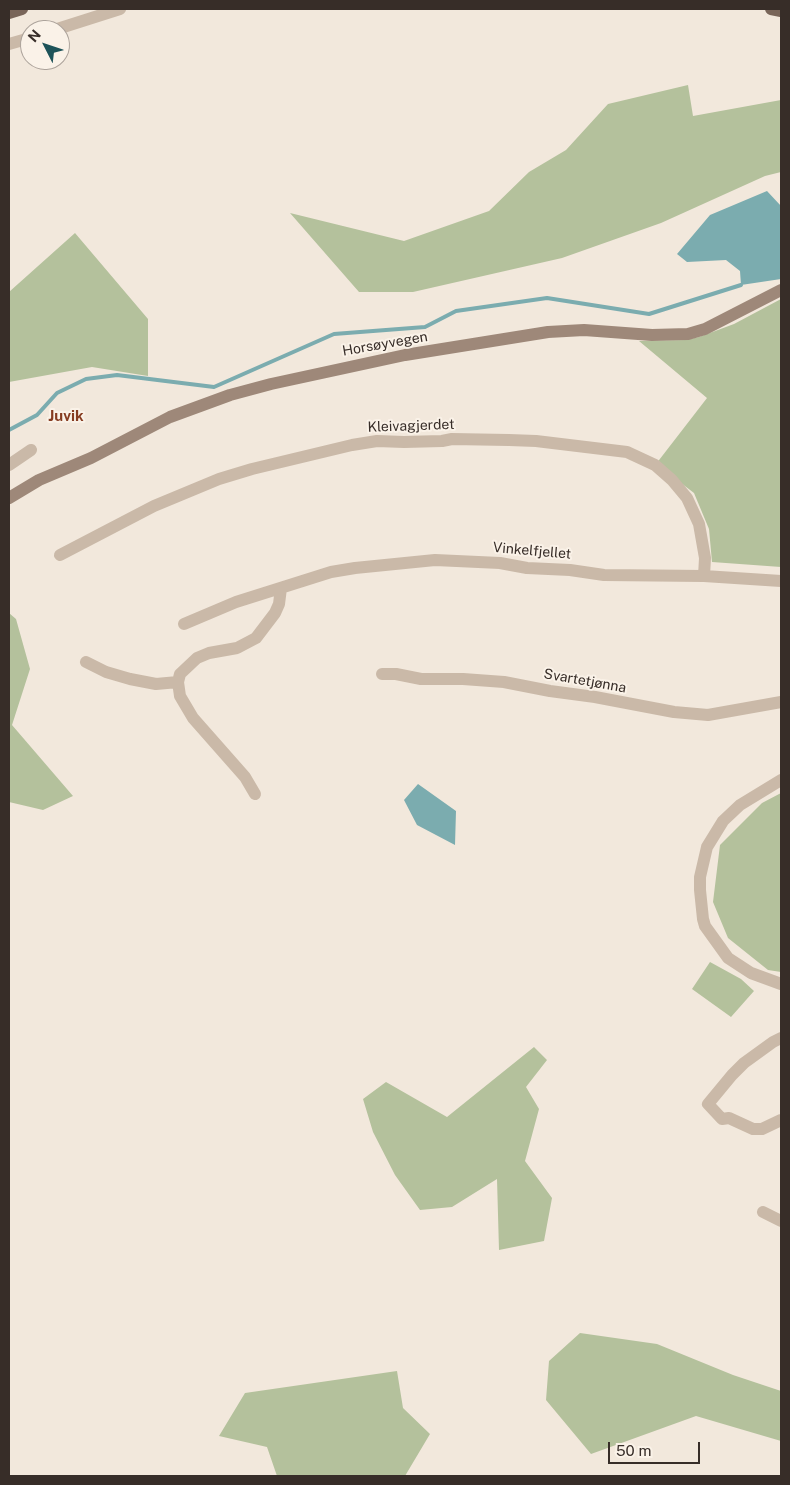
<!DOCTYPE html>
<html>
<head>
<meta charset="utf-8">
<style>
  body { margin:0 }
  #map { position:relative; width:790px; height:1485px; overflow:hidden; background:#f2e8dc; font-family:"Public Sans",sans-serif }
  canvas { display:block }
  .frame { position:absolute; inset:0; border:10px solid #372d28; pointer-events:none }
  .north { position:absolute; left:20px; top:20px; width:50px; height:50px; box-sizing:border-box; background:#faf2e8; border:1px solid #aca39b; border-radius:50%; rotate:311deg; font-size:14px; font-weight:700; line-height:20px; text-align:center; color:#372d28 }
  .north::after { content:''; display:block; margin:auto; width:18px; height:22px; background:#1d5359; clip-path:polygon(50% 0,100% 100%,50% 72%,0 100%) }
  .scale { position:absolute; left:608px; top:1442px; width:92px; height:22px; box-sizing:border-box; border:2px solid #372d28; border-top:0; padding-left:6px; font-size:15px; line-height:18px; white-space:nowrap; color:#372d28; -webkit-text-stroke:4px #faf2e8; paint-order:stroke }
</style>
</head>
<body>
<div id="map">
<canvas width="790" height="1485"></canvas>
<div class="frame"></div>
<div class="north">N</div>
<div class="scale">50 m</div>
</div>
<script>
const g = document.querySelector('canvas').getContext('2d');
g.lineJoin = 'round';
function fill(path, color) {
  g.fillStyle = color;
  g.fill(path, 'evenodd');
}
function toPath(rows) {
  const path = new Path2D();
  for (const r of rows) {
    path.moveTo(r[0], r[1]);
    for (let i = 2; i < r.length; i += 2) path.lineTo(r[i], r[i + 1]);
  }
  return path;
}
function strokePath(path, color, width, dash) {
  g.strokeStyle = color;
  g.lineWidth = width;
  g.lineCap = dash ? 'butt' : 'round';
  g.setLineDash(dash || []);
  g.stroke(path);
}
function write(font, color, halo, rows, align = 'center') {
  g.font = font + ' "Public Sans",sans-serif';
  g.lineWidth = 4;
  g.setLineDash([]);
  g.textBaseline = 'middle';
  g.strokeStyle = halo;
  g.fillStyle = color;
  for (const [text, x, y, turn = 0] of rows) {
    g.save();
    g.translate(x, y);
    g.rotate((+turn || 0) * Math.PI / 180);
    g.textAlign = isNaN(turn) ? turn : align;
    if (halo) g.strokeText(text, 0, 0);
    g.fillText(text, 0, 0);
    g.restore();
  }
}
const green = toPath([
  [688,85,693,116,781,100,781,172,765,176,661,223,562,258,413,292,359,292,290,213,404,241,489,211,529,172,566,150,608,104],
  [75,233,148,319,148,376,92,367,9,382,9,292],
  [781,299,781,567,712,562,709,529,694,493,656,464,707,398,639,341,685,340,699,337,734,324],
  [9,613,16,619,30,669,12,725,73,796,43,810,9,802],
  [781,793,781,972,768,970,728,938,713,902,720,845,762,803],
  [710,962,741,979,754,991,731,1017,692,989],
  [534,1047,547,1060,526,1087,539,1109,525,1161,552,1198,544,1241,499,1250,497,1179,452,1207,420,1210,395,1175,373,1132,363,1099,386,1082,447,1117],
  [580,1333,657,1344,733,1375,781,1391,781,1441,696,1416,591,1454,546,1400,549,1361],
  [397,1371,403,1408,430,1434,405,1476,277,1476,267,1447,219,1436,245,1393]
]);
const water = toPath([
  [767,191,781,206,781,279,741,285,740,271,726,260,687,262,677,254,710,215],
  [418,784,456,811,455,845,417,825,404,800]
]);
const stream = toPath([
  [9,430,37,415,57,393,86,379,117,375,214,387,334,334,425,327,456,311,547,298,649,314,741,285]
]);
const minor = toPath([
  [54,30,120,9],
  [9,44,30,38],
  [9,465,31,450],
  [60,555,154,506,219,479,252,469,352,445,377,441,404,442,442,441,452,439,509,440,536,441,627,452,655,465,672,480,687,498,699,524,705,558,704,576],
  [184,624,236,602,331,572,355,568,435,560,500,563,527,568,570,570,604,575,704,576,781,581],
  [86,662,106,672,130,679,156,684,178,682],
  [382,674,396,674,421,679,463,679,504,682,550,691,595,697,674,712,708,715,781,702],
  [255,794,245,777,193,718,180,696,178,682,180,674,197,658,209,653,237,648,256,638,275,613,279,604,281,588],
  [781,1038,773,1042,744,1063,732,1075,708,1104,722,1119,729,1118,753,1129,762,1129,781,1120],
  [763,1212,781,1221]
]);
const tertiary = toPath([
  [781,780,740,805,723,821,707,847,700,877,700,890,703,919,705,926,728,958,751,973,781,984]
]);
const secondary = toPath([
  [9,498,39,480,91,458,170,417,230,395,271,384,405,355,548,332,584,330,652,335,688,334,705,329,781,290]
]);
const primary = toPath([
  [771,9,781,11],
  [9,13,22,9]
]);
const streetNames = [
  ["Horsøyvegen",385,344,-10],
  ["Kleivagjerdet",411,426,-2],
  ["Vinkelfjellet",532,551,5],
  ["Svartetjønna",585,681,10]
];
const neighbourhoodNames = [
  ["Juvik",66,416]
];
fill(green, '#b4c19c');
fill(water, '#7bacaf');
strokePath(stream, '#7bacaf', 4);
strokePath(minor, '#cab9a8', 12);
strokePath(tertiary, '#cab9a8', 12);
strokePath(secondary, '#9e8879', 12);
strokePath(primary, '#796559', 12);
write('14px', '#372d28', '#faf2e8', streetNames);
write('bold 15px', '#863c21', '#faf2e8', neighbourhoodNames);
</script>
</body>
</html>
